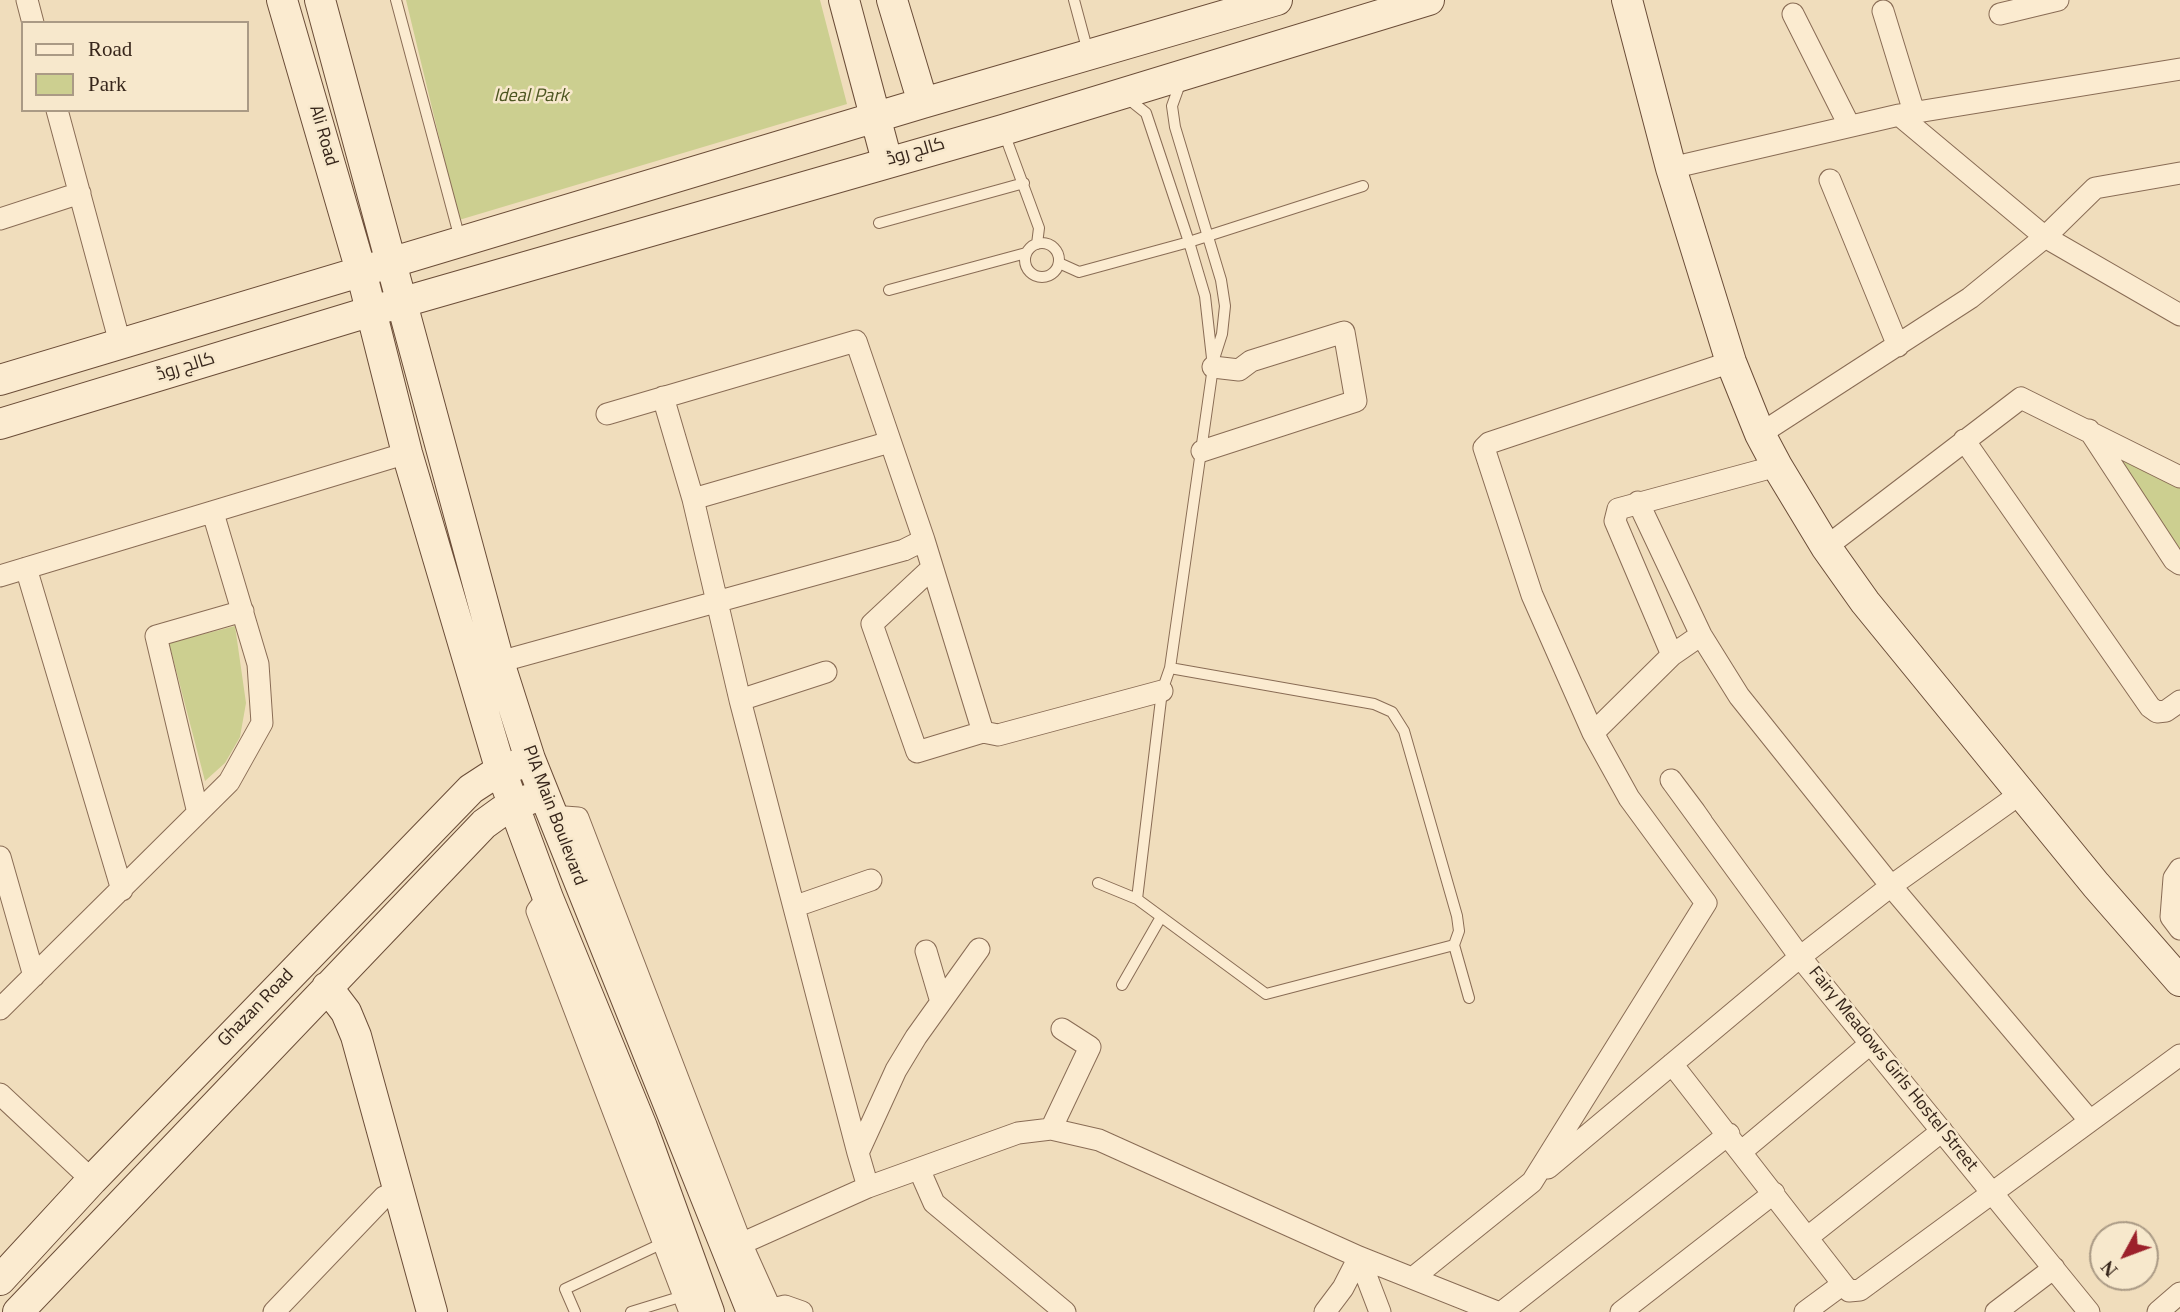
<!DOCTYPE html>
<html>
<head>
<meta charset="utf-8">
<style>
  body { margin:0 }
  #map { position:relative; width:2180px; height:1312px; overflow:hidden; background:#f0ddbc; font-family:Georgia,serif }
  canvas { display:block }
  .legend { position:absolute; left:21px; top:21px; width:228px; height:91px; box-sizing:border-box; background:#f7e8cc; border:2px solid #aa9a85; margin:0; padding:9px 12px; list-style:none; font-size:21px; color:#37261b }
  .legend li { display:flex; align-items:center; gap:14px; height:35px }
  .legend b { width:35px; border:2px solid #aa9a85 }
  .north { position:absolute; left:2089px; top:1221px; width:70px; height:70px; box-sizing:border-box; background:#f7e8cc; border:2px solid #aa9a85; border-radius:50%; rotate:229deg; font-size:19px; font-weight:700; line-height:28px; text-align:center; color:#37261b }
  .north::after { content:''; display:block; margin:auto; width:24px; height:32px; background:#9c212b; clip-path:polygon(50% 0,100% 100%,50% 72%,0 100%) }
</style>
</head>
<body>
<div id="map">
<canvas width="2180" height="1312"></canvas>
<ul class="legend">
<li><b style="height:9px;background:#fbebd0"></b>Road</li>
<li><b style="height:19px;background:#cccf90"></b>Park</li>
</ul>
<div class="north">N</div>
</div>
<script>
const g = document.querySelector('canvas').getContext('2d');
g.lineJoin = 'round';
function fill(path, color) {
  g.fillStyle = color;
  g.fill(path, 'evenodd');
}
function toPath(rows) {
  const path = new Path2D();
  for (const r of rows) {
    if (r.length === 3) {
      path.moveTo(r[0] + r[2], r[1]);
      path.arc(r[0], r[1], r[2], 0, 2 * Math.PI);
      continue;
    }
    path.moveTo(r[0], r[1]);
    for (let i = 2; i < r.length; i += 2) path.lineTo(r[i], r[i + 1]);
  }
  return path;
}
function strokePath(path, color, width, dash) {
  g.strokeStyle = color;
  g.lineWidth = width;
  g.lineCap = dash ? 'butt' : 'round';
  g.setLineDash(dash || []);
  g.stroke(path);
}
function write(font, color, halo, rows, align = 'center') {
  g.font = font + ' Georgia,Cairo,serif';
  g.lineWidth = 5;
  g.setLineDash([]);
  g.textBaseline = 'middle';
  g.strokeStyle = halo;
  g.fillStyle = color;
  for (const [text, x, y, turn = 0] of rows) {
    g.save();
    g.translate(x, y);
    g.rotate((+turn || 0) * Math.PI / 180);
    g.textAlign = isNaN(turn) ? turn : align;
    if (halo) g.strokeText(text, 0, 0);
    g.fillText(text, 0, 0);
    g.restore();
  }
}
const green = toPath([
  [406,0,820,0,847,104,459,220],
  [2117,457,2180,488,2180,550],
  [235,626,246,703,240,737,225,763,205,781,169,643]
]);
const lane = toPath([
  [396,0,460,239],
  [1074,0,1088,52],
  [1181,81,1172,106,1175,127,1221,280,1225,306,1222,334,1213,362],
  [1004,133,1039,228,1037,244],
  [879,223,1024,183],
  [1042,260,17],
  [1059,263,1079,272,1189,242,1363,186],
  [889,290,1026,253],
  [1170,668,1374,704,1392,712,1404,731,1457,916,1459,931,1454,945,1469,998],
  [1098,883,1137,899,1162,691,1170,668,1213,367,1205,296,1189,242,1146,113,1126,97],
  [1137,899,1266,994,1454,945],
  [1122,985,1161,917],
  [575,1312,565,1289,663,1243],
  [631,1312,683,1296]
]);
const street = toPath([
  [27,0,33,23],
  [1883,11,1914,112],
  [1793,14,1849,125],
  [2000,14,2058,0],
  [57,110,120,343],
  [1899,115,2045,237,2180,315],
  [1671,168,1899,115,2180,69],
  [1830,180,1898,346],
  [0,219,80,193],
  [663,397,693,499,740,700,858,1153],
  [607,414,856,341,924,540,983,732],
  [2089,430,2174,560,2180,564],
  [1760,434,1970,298,2045,237,2095,188,2180,173],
  [1964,440,2150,707,2157,712,2166,711,2180,701],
  [1202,451,1356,401,1344,332,1251,361,1239,370,1213,367],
  [693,499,890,442],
  [1638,502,1701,635,1739,696,1891,886,2090,1121],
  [1826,547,2021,398,2180,477],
  [26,568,122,890],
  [932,568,872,624,917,752,983,732,998,735,1162,691],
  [0,576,407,453],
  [1672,655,1615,521,1618,509,1777,466],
  [499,662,904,550,924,540],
  [740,700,826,672],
  [1593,733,1532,595,1484,448,1489,443,1731,362],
  [198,813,156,636,243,611],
  [551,816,578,818,741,1243,772,1312],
  [1702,822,1695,812,1671,780,1800,957,2089,1312],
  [0,857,34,976],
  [2180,869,2174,878,2171,917,2180,929],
  [548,898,537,911,690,1312],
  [796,906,871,880],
  [926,951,941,1002],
  [0,1009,229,782,262,723,258,664,213,513],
  [1672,1064,1843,1284],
  [0,1094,92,1180],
  [1051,1129,1090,1047,1062,1029],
  [1742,1151,1870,1044],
  [1548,1168,1800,957,1891,886,2020,794],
  [919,1169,934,1203,1065,1312],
  [868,1187,858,1153,896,1070,916,1037,979,949],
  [1808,1237,1942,1131],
  [725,1251,868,1187,1018,1133,1051,1129,1099,1140,1359,1257,1497,1312],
  [1359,1257,1380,1312],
  [1414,1277,1532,1182,1706,903,1629,798,1593,733,1672,655,1701,635],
  [274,1312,384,1197,399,1190],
  [761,1312,785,1306,802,1312],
  [1325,1312,1343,1288,1359,1257],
  [1502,1312,1729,1134],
  [1621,1312,1774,1193],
  [1805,1312,1843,1284,1849,1291,1860,1290,2180,1055],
  [1996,1312,2054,1268],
  [2158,1312,2180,1293]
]);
const secondary = toPath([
  [282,0,361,271,407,453,501,771,548,898,642,1127,709,1312],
  [320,0,499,662,530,759,752,1312],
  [844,0,887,161],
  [892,0,923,103],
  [1627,0,1671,168,1731,362,1760,434,1777,466,1826,547,1865,602,2096,885,2180,981],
  [0,380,923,103,1277,0],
  [0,424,372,311,1003,130,1429,0],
  [327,987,346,1012,356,1036,432,1312],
  [0,1280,92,1180,471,789,491,776,519,764],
  [18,1312,484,824,502,811,530,799]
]);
const parkNames = [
  ["Ideal Park",531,97]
];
const streetNames = [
  ["Ali Road",322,136,74],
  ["کالج روڈ",916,153,-16],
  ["کالج روڈ",186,368,-17],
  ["PIA Main Boulevard",553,816,69],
  ["Ghazan Road",257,1009,-46],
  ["Fairy Meadows Girls Hostel Street",1892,1070,51]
];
fill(green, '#cccf90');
strokePath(lane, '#896c55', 12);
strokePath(street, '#896c55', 23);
strokePath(secondary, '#6b4d38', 32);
strokePath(lane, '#fbebd0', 10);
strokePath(street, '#fbebd0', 21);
strokePath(secondary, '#fbebd0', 30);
write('italic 18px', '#4c5520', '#f7e8cc', parkNames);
write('18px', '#37261b', '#f7e8cc', streetNames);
</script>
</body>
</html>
